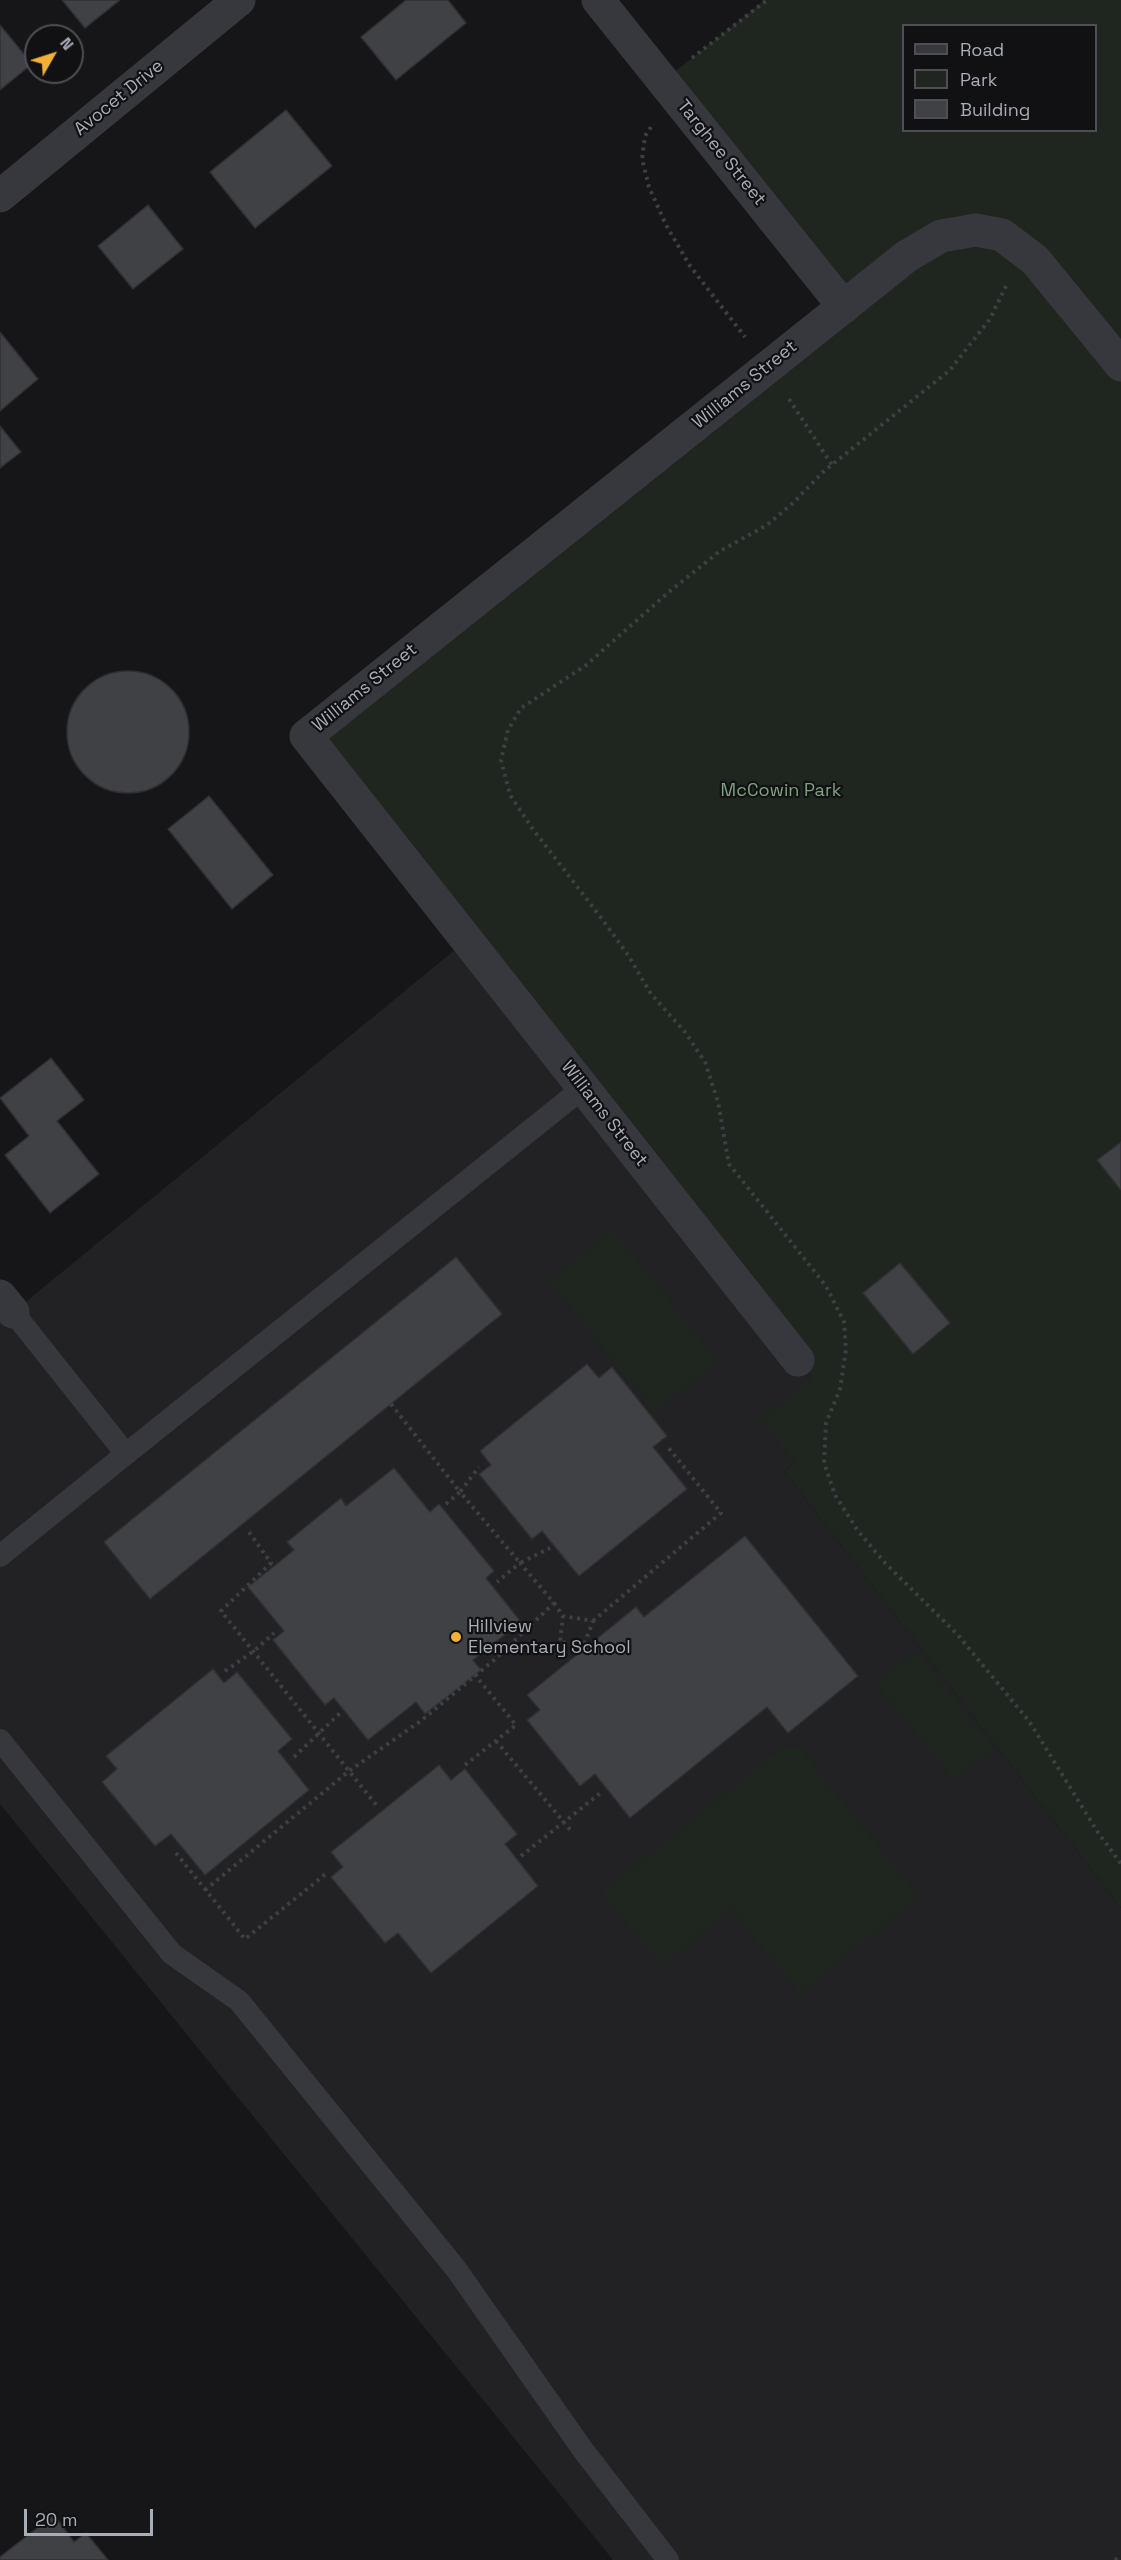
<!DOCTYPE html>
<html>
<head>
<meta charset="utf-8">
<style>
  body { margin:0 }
  #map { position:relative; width:1121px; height:2560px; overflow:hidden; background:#161618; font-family:"Space Grotesk",sans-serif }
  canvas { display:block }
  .legend { position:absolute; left:902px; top:24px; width:195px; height:108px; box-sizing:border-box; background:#111113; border:2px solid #4d4f55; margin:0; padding:8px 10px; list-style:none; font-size:18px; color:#a8adb8 }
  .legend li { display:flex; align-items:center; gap:12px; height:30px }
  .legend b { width:30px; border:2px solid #4d4f55 }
  .north { position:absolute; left:24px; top:24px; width:60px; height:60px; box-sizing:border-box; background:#111113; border:2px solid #4d4f55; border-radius:50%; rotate:51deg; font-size:16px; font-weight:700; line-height:24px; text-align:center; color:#a8adb8 }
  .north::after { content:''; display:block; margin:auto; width:21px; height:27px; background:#f2b134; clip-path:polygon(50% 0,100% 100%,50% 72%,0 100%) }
  .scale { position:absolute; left:24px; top:2509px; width:129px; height:27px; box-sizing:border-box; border:3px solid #a8adb8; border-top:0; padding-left:8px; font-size:18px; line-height:21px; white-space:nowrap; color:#a8adb8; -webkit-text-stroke:4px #111113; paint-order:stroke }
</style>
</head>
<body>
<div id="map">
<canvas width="1121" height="2560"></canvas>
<ul class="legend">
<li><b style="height:8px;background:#37383d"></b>Road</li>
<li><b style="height:16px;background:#1e261f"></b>Park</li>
<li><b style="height:16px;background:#404145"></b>Building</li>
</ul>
<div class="north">N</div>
<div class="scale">20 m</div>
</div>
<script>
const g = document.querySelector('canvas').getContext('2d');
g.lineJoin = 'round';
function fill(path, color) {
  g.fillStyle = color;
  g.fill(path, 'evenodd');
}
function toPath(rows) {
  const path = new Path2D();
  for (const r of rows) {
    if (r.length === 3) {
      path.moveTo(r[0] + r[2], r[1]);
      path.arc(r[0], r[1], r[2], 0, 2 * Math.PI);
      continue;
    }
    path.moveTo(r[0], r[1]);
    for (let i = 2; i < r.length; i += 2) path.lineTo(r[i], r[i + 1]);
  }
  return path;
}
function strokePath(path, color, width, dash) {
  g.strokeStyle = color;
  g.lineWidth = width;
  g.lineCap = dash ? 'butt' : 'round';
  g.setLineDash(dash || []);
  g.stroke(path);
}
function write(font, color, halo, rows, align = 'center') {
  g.font = font + ' "Space Grotesk",sans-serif';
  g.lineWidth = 4.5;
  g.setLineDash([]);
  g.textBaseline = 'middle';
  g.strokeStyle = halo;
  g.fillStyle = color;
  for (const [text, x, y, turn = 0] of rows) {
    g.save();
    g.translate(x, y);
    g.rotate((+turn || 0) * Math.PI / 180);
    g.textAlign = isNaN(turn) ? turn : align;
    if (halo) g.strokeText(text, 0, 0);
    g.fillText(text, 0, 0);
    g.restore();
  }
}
const built = toPath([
  [467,940,812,1378,795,1462,784,1471,1121,1908,1121,2560,613,2560,0,1804,0,1323]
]);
const green = toPath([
  [765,0,1121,0,1121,1908,784,1471,795,1462,759,1419,812,1378,306,736,844,307,663,81],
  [904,26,1096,26,1096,130,904,130],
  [612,1229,718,1362,654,1413,549,1280],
  [916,1652,995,1749,955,1781,876,1683],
  [781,1748,799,1748,919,1897,800,1994,731,1909,661,1966,602,1893]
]);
const building = toPath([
  [62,0,120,0,85,28,62,0],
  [406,0,448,0,466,23,396,80,361,37,406,0],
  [0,25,32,64,0,90,0,25],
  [286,110,332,166,255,228,210,172,286,110],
  [148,205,183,249,133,289,98,246,148,205],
  [0,332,38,379,0,411,0,332],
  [0,426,21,452,0,468,0,426],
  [128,732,61],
  [209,796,273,875,232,909,168,829,209,796],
  [51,1058,84,1100,57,1121,99,1174,50,1213,5,1155,29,1136,0,1098,51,1058],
  [1121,1142,1121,1189,1120,1189,1097,1160,1121,1142],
  [456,1257,502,1314,150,1599,104,1542,456,1257],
  [900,1263,950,1323,913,1354,863,1293,900,1263],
  [587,1364,599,1378,612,1367,667,1436,653,1447,687,1489,579,1576,542,1531,532,1539,479,1474,491,1465,480,1451,587,1364],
  [394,1468,430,1512,439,1504,494,1571,486,1578,521,1622,473,1660,481,1670,425,1714,416,1702,368,1740,334,1698,325,1705,273,1640,284,1631,248,1587,294,1550,287,1542,341,1498,346,1506,394,1468],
  [745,1536,858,1676,788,1733,767,1707,630,1818,595,1774,580,1786,527,1720,540,1710,527,1695,636,1607,644,1617,745,1536],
  [213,1669,224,1683,237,1672,292,1739,278,1751,309,1790,205,1875,171,1834,155,1846,102,1782,117,1769,106,1756,213,1669],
  [439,1765,451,1780,465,1769,517,1834,505,1844,538,1886,431,1973,398,1933,385,1943,331,1877,343,1867,331,1852,439,1765],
  [54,2515,74,2542,86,2533,108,2560,0,2560,0,2557,54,2515]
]);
const path = toPath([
  [692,58,767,0],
  [651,127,645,136,642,159,649,187,666,225,690,266,745,337],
  [1006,286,990,319,950,370,823,472,793,503,767,525,720,551,670,591,585,666,521,708,508,730,501,760,510,795,532,828,602,919,628,955,651,994,685,1032,705,1062,718,1102,729,1164,826,1286,844,1322,846,1350,840,1389,826,1423,824,1463,835,1495,858,1531,885,1563,957,1634,1029,1721,1097,1831,1121,1864],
  [789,399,832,465],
  [391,1404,460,1492,479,1467],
  [446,1504,460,1492,520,1563,550,1548],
  [249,1532,271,1563,221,1611,377,1806],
  [554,1603,563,1616,560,1642,584,1645,593,1621,563,1616],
  [593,1621,721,1513,667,1446],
  [225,1671,254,1651,274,1633],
  [496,1741,572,1832],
  [294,1757,340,1713],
  [465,1765,516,1725,475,1675],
  [176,1853,245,1939,327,1873],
  [521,1856,603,1791],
  [205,1890,349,1771,422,1720,494,1660,554,1603,520,1563,497,1582],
  [1115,2560,1121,2556]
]);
const service = toPath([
  [13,1312,126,1454,583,1088],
  [0,1556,126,1454],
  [0,1740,172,1954,239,2001,456,2269,583,2450,668,2560]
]);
const minor = toPath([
  [598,0,844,307],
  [0,196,239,0],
  [0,1296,13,1312],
  [798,1360,306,736,907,256,941,236,976,230,1002,235,1035,260,1121,365]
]);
const markers = [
  [456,1637,6,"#f2b134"]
];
const streetNames = [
  ["Avocet Drive",119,98,-39],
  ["Targhee Street",721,153,51],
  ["Williams Street",745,385,-39],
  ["Williams Street",365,688,-39],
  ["Williams Street",604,1114,52]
];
const parkNames = [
  ["McCowin Park",781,791]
];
const poiNames = [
  ["Hillview",468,1627],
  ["Elementary School",468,1648]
];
fill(built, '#222225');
fill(green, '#1e261f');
fill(building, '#404145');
strokePath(building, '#303034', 1.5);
strokePath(path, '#3d3f44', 4, [3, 4.5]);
strokePath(service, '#37383d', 22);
strokePath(minor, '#37383d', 33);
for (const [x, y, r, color] of markers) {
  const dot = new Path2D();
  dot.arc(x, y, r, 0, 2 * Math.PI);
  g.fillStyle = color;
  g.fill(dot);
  strokePath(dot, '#111113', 2);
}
write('18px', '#a8adb8', '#111113', streetNames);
write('18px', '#7fa381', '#111113', parkNames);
write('18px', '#a8adb8', '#111113', poiNames, 'left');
</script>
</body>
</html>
